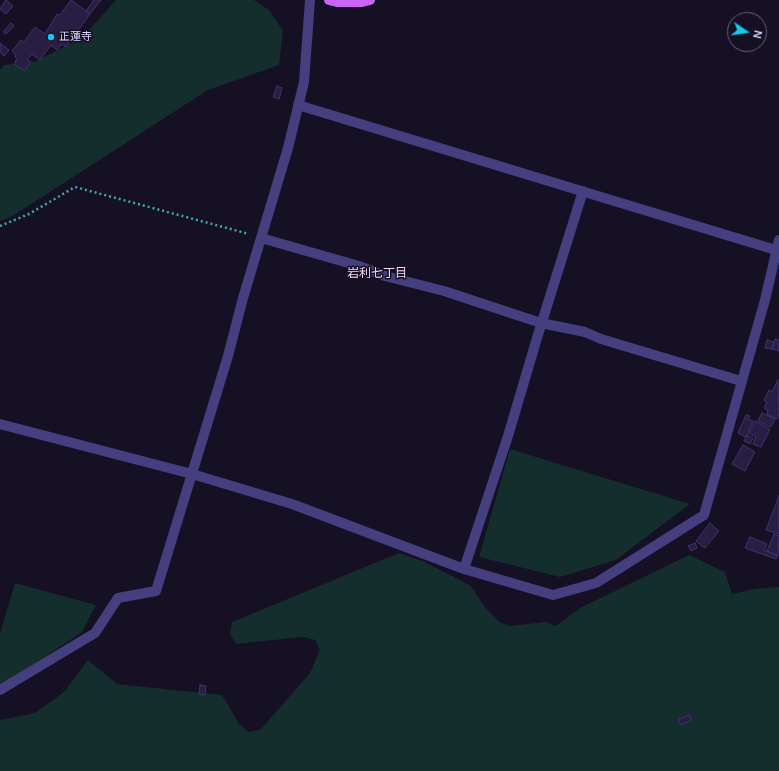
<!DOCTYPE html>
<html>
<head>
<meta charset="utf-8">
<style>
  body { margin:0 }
  #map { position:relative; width:779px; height:771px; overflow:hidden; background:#151024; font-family:Manrope,sans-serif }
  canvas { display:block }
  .north { position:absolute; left:727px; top:12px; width:40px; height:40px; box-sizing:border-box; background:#151024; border:1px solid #65607a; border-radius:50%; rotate:103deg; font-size:11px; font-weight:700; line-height:16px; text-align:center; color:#ddd7fc }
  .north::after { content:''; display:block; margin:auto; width:14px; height:18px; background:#13c9ec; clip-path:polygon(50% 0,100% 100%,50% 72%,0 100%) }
</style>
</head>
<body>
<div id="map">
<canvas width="779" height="771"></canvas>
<div class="north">N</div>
</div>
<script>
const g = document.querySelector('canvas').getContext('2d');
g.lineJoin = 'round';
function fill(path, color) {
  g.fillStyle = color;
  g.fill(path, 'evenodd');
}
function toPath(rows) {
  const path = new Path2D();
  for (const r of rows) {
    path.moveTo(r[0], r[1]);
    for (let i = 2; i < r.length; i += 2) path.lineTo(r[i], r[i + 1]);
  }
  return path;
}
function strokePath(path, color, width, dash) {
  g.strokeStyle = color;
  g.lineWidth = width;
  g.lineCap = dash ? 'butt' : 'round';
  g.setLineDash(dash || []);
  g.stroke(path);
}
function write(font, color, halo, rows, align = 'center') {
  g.font = font + ' Manrope,"Noto Sans JP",sans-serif';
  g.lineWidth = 3;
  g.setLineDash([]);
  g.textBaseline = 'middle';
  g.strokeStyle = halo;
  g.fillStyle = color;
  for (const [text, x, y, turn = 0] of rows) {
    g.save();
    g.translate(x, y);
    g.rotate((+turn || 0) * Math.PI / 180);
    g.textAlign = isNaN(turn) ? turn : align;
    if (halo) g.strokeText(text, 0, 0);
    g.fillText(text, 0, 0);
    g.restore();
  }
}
const green = toPath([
  [116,0,254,0,269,10,283,31,279,65,208,90,11,217,0,221,0,69,4,65,34,62,82,38],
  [510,449,690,504,616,560,560,577,479,557],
  [399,553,425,562,471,586,484,606,499,622,510,626,546,622,556,626,580,608,689,555,725,572,732,594,754,589,779,587,779,771,0,771,0,720,35,713,64,692,88,660,117,684,222,695,240,725,249,732,261,729,310,673,320,650,315,640,303,637,236,644,230,634,232,622],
  [15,583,96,605,82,632,0,687,0,633]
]);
const building = toPath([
  [6,0,13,6,6,14,0,9,6,0],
  [71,0,90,14,66,47,62,44,57,50,51,45,40,60,32,54,27,60,31,62,24,71,14,64,17,59,15,57,16,55,12,51,21,40,24,42,35,27,45,34,57,14,60,15,71,0],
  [94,0,101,0,90,14,86,11,94,0],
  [11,23,14,26,6,34,3,32,11,23],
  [0,43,9,50,4,56,0,52,0,43],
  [277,86,282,88,279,99,273,97,277,86],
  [775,339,779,340,779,351,772,349,775,339],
  [767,340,774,342,772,349,765,348,767,340],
  [778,380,779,415,777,419,767,414,768,410,764,408,767,402,764,400,769,390,772,392,778,380],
  [762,413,775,419,771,427,758,421,762,413],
  [746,415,750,416,748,419,753,421,746,437,738,433,746,415],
  [755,421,770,429,761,447,753,444,756,437,749,433,755,421],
  [747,435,753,438,750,444,744,441,747,435],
  [743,445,755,452,745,471,732,464,743,445],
  [779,496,779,534,766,530,779,496],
  [710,523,719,531,705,548,696,541,710,523],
  [774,534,779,536,778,556,767,551,774,534],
  [750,537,767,544,764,550,778,556,776,559,745,548,750,537],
  [695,543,697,548,691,551,688,546,695,543],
  [200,685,206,686,205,695,199,694,200,685],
  [689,715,691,720,681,725,678,720,689,715]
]);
const path = toPath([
  [0,226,29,214,75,187,249,234]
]);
const street = toPath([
  [298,105,779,251],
  [261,238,359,266,385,276,444,291,541,323,585,332,601,339,741,381],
  [0,424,192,474,292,504,464,569,553,595,596,583,704,515,765,300,779,240],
  [464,569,508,436,537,338,583,191],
  [0,690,95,633,118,598,156,591,228,356,243,298,288,148,304,82,310,0]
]);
const primary = toPath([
  [329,0,337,2,362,2,370,0]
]);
const markers = [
  [51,37,4,"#13c9ec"]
];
const poiNames = [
  ["正蓮寺",59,37]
];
const neighbourhoodNames = [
  ["岩利七丁目",377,274]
];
fill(green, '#142d2d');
fill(building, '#281e43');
strokePath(building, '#41326d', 1);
strokePath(path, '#39adad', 2.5, [2, 3]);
strokePath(street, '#453f7f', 10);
strokePath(primary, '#c766f3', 10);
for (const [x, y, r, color] of markers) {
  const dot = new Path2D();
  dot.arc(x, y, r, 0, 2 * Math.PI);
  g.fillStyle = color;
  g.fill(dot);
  strokePath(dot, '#151024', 1.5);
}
write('11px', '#ddd7fc', '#151024', poiNames, 'left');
write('12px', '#fcd8ed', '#151024', neighbourhoodNames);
</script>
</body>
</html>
